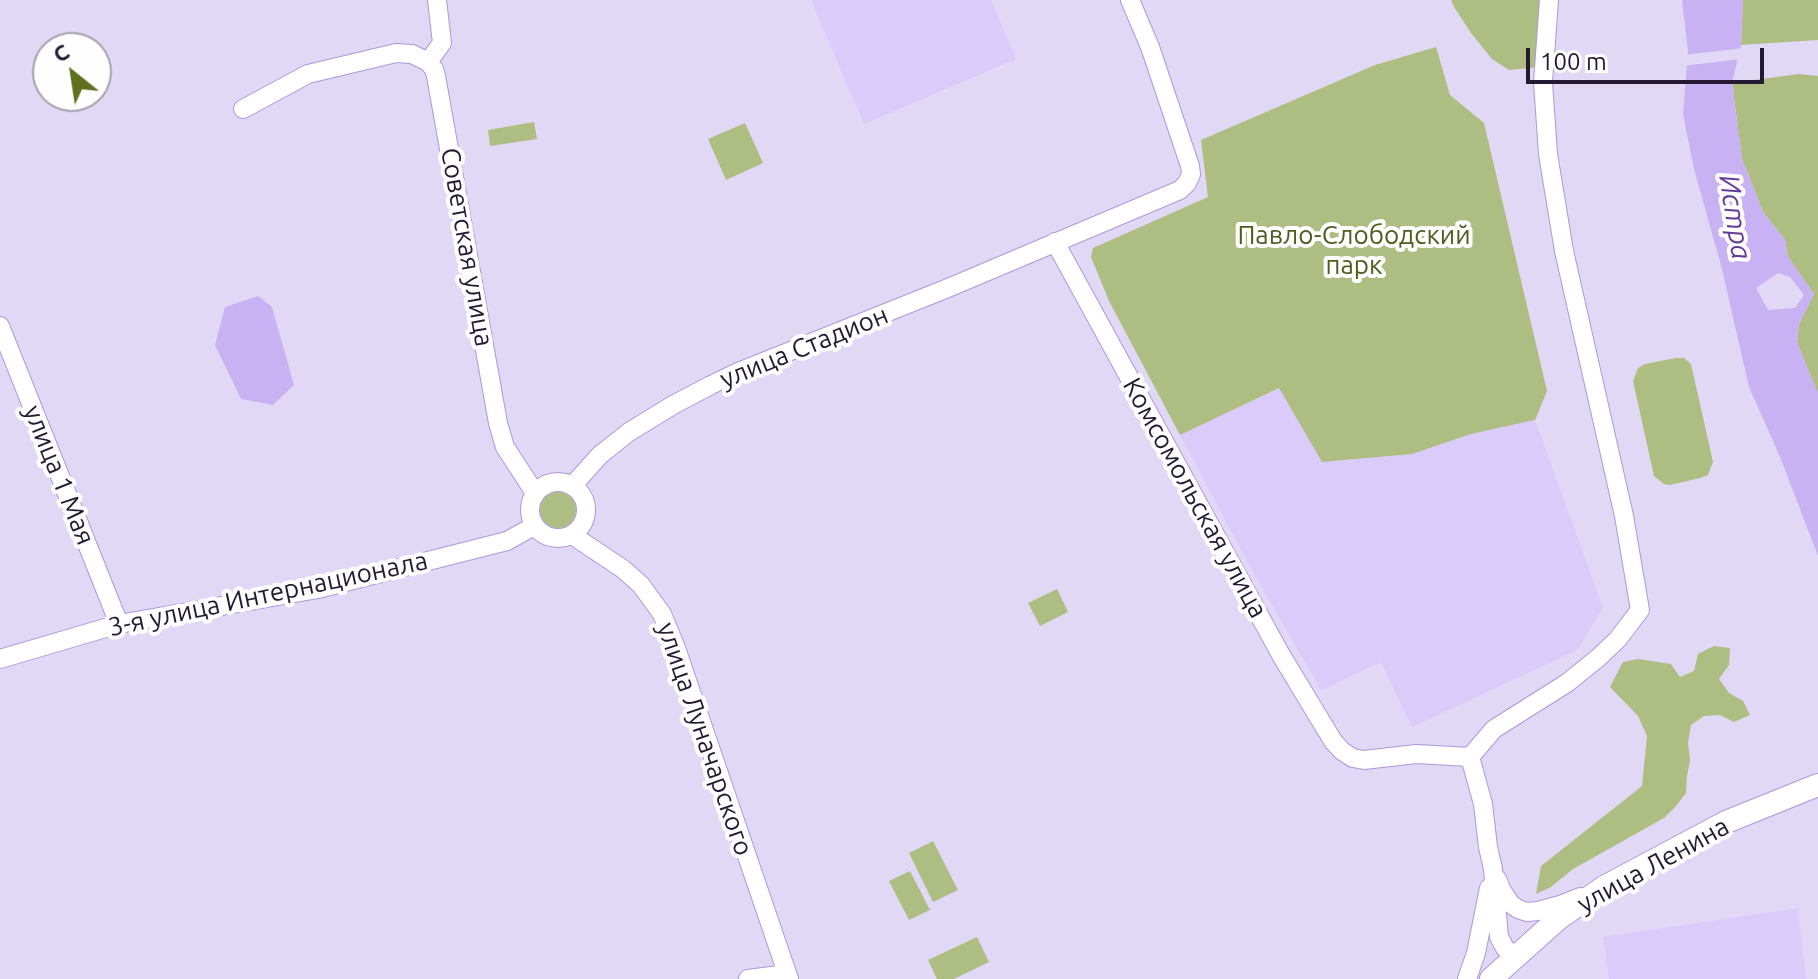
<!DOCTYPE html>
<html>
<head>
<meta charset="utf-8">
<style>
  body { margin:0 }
  #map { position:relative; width:1818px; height:979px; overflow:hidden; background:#e1d8f5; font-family:Ubuntu,sans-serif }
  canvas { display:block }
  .north { position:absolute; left:32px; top:32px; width:80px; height:80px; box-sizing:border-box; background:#fefefe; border:2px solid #a6a2ad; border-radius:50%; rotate:330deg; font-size:22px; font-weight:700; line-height:32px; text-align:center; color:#231933 }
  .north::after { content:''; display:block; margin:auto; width:28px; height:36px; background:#60701c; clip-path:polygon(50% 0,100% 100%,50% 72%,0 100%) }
  .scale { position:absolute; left:1526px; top:48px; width:238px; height:36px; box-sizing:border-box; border:4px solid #231933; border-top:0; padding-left:10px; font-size:24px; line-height:28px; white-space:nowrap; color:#231933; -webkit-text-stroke:6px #fefefe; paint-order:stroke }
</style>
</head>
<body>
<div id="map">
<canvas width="1818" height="979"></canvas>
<div class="north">С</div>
<div class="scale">100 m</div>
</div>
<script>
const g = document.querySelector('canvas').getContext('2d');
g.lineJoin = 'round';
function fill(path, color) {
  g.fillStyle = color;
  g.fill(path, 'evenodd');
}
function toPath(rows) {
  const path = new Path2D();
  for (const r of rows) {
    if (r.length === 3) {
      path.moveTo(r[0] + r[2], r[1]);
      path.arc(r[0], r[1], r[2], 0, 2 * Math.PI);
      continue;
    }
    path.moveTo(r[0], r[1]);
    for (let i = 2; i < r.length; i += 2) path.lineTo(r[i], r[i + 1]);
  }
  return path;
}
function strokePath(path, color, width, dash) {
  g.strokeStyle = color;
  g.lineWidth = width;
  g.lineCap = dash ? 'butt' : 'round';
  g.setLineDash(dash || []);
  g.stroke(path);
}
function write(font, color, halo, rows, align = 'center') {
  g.font = font + ' Ubuntu,sans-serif';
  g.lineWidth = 8;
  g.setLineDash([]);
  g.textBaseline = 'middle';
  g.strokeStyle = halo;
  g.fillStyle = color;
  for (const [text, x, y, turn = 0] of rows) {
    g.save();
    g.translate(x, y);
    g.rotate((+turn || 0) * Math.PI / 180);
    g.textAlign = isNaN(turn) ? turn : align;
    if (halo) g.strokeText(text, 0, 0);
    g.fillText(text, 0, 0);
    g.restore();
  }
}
const built = toPath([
  [811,0,991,0,1016,59,864,124],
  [1280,388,1322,462,1412,454,1471,434,1535,420,1603,608,1577,650,1412,727,1381,662,1321,690,1248,563,1180,435],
  [1798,908,1806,979,1609,979,1603,937]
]);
const green = toPath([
  [1451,0,1542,0,1540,67,1509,70,1492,59,1471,33,1454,7],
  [1743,0,1818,0,1818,40,1741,45],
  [1436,47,1450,95,1484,123,1547,391,1535,420,1471,434,1412,454,1322,462,1279,388,1180,435,1109,301,1091,257,1093,248,1208,197,1201,140,1375,65],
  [1799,74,1818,76,1818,394,1797,342,1799,324,1814,294,1788,257,1785,240,1763,212,1742,159,1732,83],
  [534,122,537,139,490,146,488,130],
  [745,123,763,163,726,180,708,139],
  [1676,358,1684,358,1691,364,1713,462,1708,475,1700,478,1670,485,1664,484,1654,476,1633,381,1638,368,1645,364],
  [558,510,18],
  [1057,589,1068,612,1040,626,1028,603],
  [1714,646,1730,648,1729,665,1719,679,1729,693,1743,701,1750,715,1734,722,1720,715,1704,716,1691,725,1688,743,1690,760,1687,776,1686,793,1676,806,1664,818,1573,869,1551,887,1536,894,1541,866,1642,786,1647,736,1638,716,1610,687,1623,662,1638,659,1671,664,1680,677,1694,671,1698,654],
  [933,841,958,890,933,902,909,853],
  [910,871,930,910,909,920,889,881],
  [977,937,989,962,954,979,937,979,928,960]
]);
const water = toPath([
  [1682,0,1743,0,1741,45,1732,83,1742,159,1763,212,1785,240,1788,257,1814,294,1799,324,1797,342,1818,394,1818,556,1780,457,1749,387,1722,269,1694,169,1683,114,1688,51],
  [1778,273,1790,277,1804,295,1795,308,1768,310,1756,288],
  [258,296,272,307,294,385,273,405,241,399,215,345,225,307]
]);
const pier = toPath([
  [1744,48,1742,59,1682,66,1683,55]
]);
const minor = toPath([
  [428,62,434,69,436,76,498,423,505,447,535,493],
  [428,62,442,43,437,0],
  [243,109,308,74,396,53,412,54,428,62],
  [1055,242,1281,655,1333,741,1342,751,1353,758,1364,760,1416,754,1470,757],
  [0,326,119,624],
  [558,510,28],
  [573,485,600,455,629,432,673,405,711,385,738,372,948,288,1180,190,1187,183,1191,174,1190,166,1150,47,1130,0],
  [572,535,623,569,641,585,662,614,676,648,789,979],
  [0,659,119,624,318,589,365,577,507,541,534,526],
  [1470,757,1494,729,1567,683,1598,658,1618,639,1640,610,1624,516,1564,251,1548,154,1543,82,1549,0],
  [1470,757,1483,804,1488,847,1493,869,1499,937,1505,948,1514,957],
  [1497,879,1502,891,1511,904,1518,909,1527,912,1538,911,1560,905,1580,897],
  [748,979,787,974],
  [1467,979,1476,953,1489,888]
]);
const major = toPath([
  [1491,979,1558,919,1604,887,1726,822,1818,785]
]);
const parkNames = [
  ["Павло-Слободский",1354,235],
  ["парк",1354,265]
];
const streetNames = [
  ["Советская улица",467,247,80],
  ["улица Стадион",804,347,-22],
  ["улица 1 Мая",59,475,68],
  ["Комсомольская улица",1195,498,61],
  ["3-я улица Интернационала",268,594,-12],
  ["улица Луначарского",705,739,71],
  ["улица Ленина",1653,865,-29]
];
const waterNames = [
  ["Истра",1735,217,81]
];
fill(built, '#dacbfa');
fill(green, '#aebd82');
fill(water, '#c8b2f3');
fill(pier, '#e1d8f5');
strokePath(minor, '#af97dc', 20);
strokePath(major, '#af97dc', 24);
strokePath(minor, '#fff', 18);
strokePath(major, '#fff', 22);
write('26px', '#505d1f', '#fefefe', parkNames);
write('26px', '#231933', '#fefefe', streetNames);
write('italic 28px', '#633b98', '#fefefe', waterNames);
</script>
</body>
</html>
